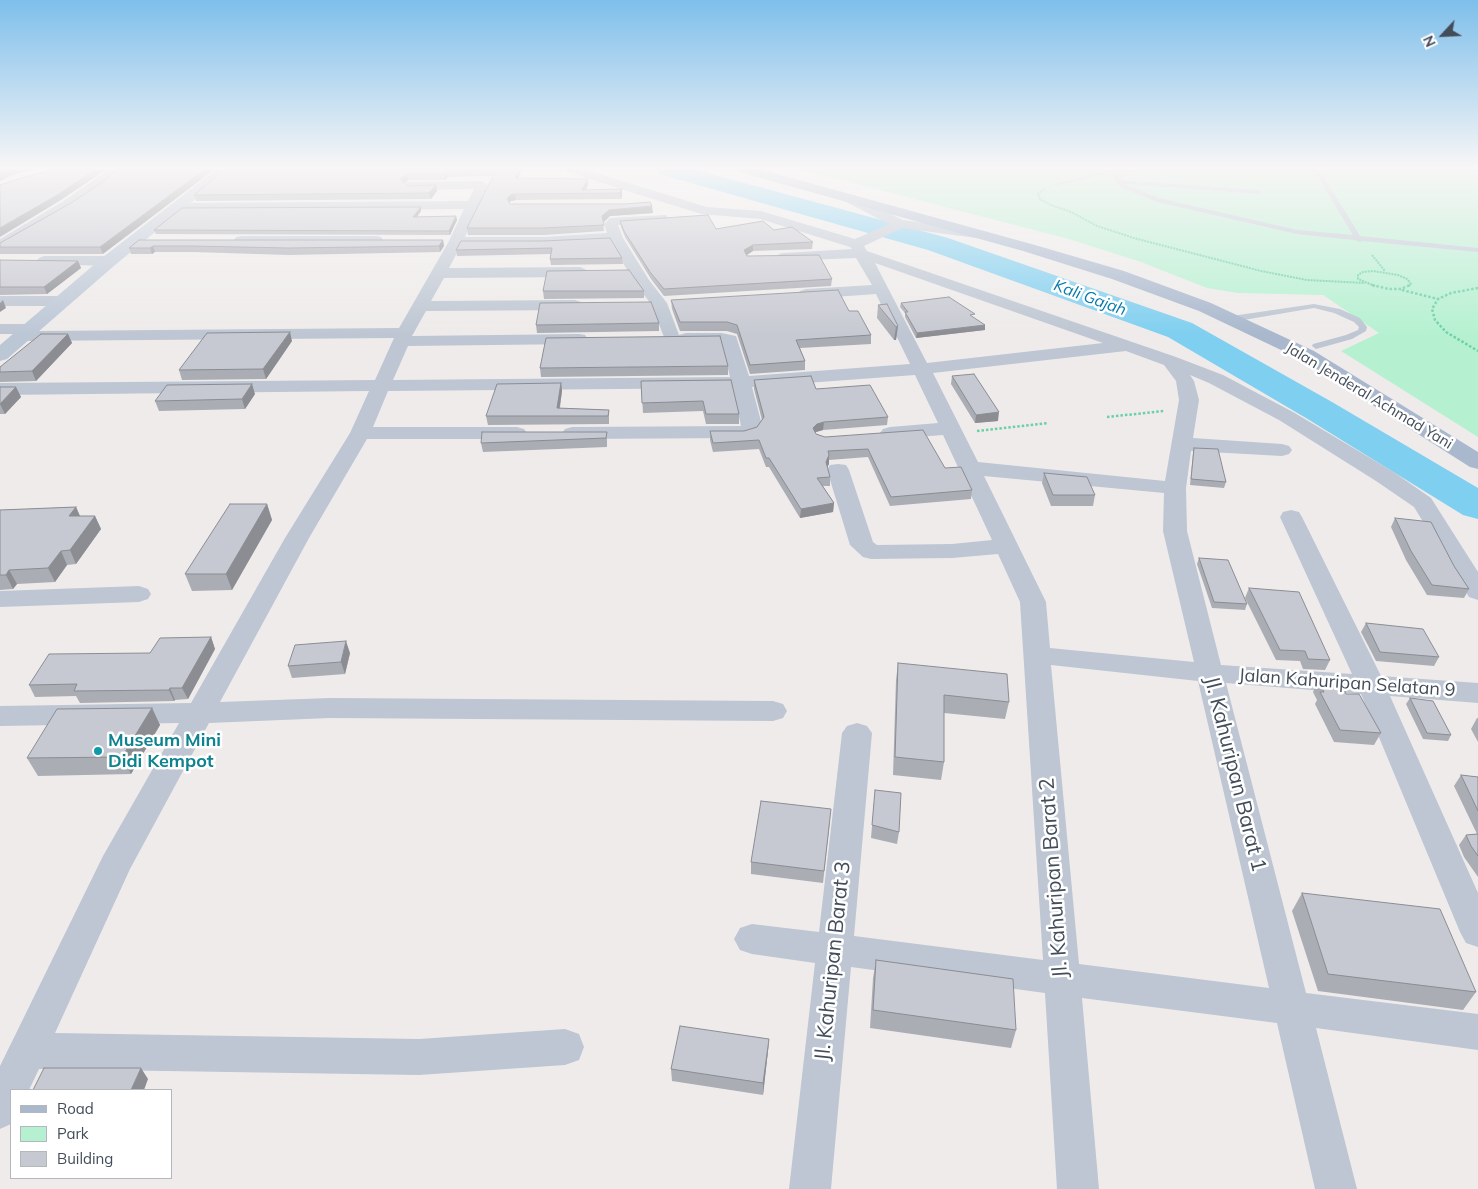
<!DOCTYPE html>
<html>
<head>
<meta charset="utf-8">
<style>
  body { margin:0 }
  #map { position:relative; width:1478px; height:1189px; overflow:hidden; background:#efebeb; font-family:Mulish,sans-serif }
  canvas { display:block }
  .legend { position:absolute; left:10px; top:1089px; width:162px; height:90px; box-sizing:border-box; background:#fff; border:1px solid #b4b8bd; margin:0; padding:6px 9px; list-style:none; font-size:15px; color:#434d5a }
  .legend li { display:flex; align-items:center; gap:10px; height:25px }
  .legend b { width:25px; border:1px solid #b4b8bd }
  .north { position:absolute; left:1418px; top:10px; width:50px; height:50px; -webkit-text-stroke:4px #fff; paint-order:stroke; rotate:245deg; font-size:14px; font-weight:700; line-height:20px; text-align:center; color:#434d5a }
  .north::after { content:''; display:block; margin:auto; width:18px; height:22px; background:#434d5a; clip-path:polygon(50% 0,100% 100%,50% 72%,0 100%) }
</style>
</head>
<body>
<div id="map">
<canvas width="1478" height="1189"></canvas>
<ul class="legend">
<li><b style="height:6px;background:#a9b8cd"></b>Road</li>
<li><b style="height:14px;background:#b5f1d1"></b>Park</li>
<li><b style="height:14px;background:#c7c9d2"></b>Building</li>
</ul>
<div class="north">N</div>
</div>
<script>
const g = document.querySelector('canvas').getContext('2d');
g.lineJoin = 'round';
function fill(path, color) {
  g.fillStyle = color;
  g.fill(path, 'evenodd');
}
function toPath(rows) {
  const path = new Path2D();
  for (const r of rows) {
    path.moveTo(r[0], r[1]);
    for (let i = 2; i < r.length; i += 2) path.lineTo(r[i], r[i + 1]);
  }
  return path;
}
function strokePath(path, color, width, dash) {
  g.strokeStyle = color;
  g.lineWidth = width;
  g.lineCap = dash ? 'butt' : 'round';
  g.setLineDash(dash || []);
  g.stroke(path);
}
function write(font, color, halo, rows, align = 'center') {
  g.font = font + ' Mulish,sans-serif';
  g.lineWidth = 5;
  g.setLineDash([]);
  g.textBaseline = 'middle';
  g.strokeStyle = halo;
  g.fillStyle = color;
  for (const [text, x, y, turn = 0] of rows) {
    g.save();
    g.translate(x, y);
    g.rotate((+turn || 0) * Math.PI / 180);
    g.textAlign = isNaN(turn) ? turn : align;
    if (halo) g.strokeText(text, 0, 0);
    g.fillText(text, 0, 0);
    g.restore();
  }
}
const green = toPath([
  [798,169,1478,169,1478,437,1341,351,1379,333,1323,295,1238,293,1207,288,1141,262,1069,239]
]);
const river = toPath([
  [655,169,693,169,948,238,1192,323,1332,402,1478,488,1478,519,1463,515,1306,418,1168,337,928,250,659,174,655,169]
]);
const pathFar1 = toPath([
  [1044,189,1038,194,1040,199,1051,205,1071,212,1097,226,1134,238,1261,271,1307,280,1365,283],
  [1372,255,1385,271],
  [1375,286,1358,279,1358,275,1363,272,1373,271,1398,275,1407,279,1411,284,1409,286]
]);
const path = toPath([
  [1372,285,1389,289,1401,289,1410,285],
  [1478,288,1451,293,1438,299,1432,309,1435,320,1446,332,1478,351],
  [1402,290,1438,299],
  [1107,417,1164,411],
  [977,431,1048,423]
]);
const lane = toPath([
  [1115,169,1125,169,1056,186,1053,184,1115,169],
  [1138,169,1148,169,1119,178,1121,180,1259,190,1262,192,1259,194,1125,184,1159,198,1297,230,1353,235,1313,169,1319,169,1360,236,1478,248,1478,252,1362,241,1359,242,1355,240,1297,234,1157,202,1122,188,1112,178,1117,174,1138,169],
  [1314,304,1340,309,1360,318,1367,327,1366,331,1352,339,1316,349,1312,346,1313,344,1346,335,1358,330,1359,327,1354,322,1334,313,1314,308,1232,322,1228,319,1232,316,1314,304]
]);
const street = toPath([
  [110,169,123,169,105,186,72,208,0,249,0,239,62,202,110,169],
  [565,169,583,169,707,207,761,211,855,239,889,224,846,202,844,199,846,196,851,195,903,220,988,232,990,235,988,238,983,239,902,228,864,246,867,251,1176,357,1223,375,1293,412,1392,471,1431,498,1478,572,1478,600,1469,597,1414,507,1376,481,1279,420,1209,383,1190,375,1194,381,1199,400,1193,438,1282,444,1289,446,1292,450,1289,454,1282,456,1191,451,1186,488,1187,531,1221,665,1352,674,1280,517,1283,512,1291,510,1299,512,1302,517,1381,676,1478,683,1478,703,1390,696,1478,893,1478,947,1466,943,1460,932,1361,694,1226,683,1306,993,1478,1014,1478,1050,1316,1028,1357,1189,1315,1189,1277,1023,1082,998,1099,1189,1057,1189,1045,993,851,967,831,1189,789,1189,815,963,752,954,740,950,734,939,740,928,752,924,819,932,842,733,847,726,857,723,867,726,872,733,854,936,1043,960,1020,602,998,554,952,558,871,559,863,557,850,545,827,470,830,465,838,464,846,465,849,470,873,542,877,545,952,544,992,540,943,435,890,439,883,437,880,433,883,429,890,427,938,423,915,375,752,387,762,425,756,434,743,438,572,439,565,437,562,433,565,429,572,427,741,426,733,388,388,391,373,427,517,427,524,429,527,433,524,437,517,439,367,439,309,538,220,702,330,698,773,701,783,704,787,711,783,718,773,721,330,718,209,723,130,869,55,1033,419,1039,565,1029,579,1034,584,1047,579,1060,565,1065,419,1075,39,1069,29,1090,11,1090,11,1124,0,1129,0,1066,103,856,179,723,0,726,0,706,191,703,285,538,350,433,369,391,0,395,0,383,375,380,394,338,23,341,17,340,14,336,16,334,0,334,0,324,30,324,36,325,39,329,37,331,399,328,449,241,464,209,175,211,168,207,175,203,468,201,474,189,409,190,403,186,409,182,482,181,488,185,465,237,544,237,607,233,604,224,610,218,666,215,668,218,666,221,661,222,618,225,623,238,649,280,667,303,679,335,686,333,721,333,736,336,749,376,910,364,876,294,806,299,800,297,798,294,800,291,806,289,872,285,856,258,784,261,779,260,777,257,779,254,784,253,852,249,850,247,760,219,701,214,567,172,565,169],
  [611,242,634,282,651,304,666,342,672,343,679,340,686,343,722,343,730,377,393,380,408,346,579,344,585,343,588,339,585,335,579,334,412,336,426,311,575,310,581,308,583,305,581,302,575,300,431,301,444,278,580,277,585,275,588,272,585,269,580,267,449,268,461,245,544,245,611,242],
  [875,263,1103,343,927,363,875,263],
  [1126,351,1164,365,1176,381,1179,400,1165,481,978,462,933,373,1126,351],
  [984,476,1164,493,1163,531,1194,662,1050,648,1046,602,984,476],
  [1051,665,1198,681,1269,988,1079,964,1051,665],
  [241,236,376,236,381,237,383,240,381,243,376,244,236,243,234,240,236,237,241,236],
  [44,256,109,256,114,258,117,261,114,264,109,266,39,264,36,261,39,258,44,256],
  [0,296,60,296,66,298,68,301,66,304,60,306,0,306,0,296],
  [139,586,148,589,151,594,148,599,139,602,0,607,0,591,139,586]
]);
const secondary = toPath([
  [217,169,232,169,115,265,7,359,0,361,0,345,103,257,217,169]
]);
const primary = toPath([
  [737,169,759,169,1035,245,1124,271,1211,303,1314,351,1478,452,1478,469,1470,467,1300,359,1199,311,1112,279,1023,251,739,172,737,169]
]);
const wall = toPath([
  [225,169,522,169,518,178,588,179,588,185,586,190,622,189,622,196,621,199,516,200,511,201,509,203,510,204,653,213,610,216,603,222,604,231,544,235,468,235,467,228,493,176,448,177,445,180,409,180,405,183,408,186,437,191,431,199,196,201,194,195],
  [104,181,103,254,0,254,0,243,71,203],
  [421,207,421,211,417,217,456,216,457,220,450,235,156,234,154,230],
  [620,221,716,229,774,230,813,242,812,249,753,251,746,255,747,256,832,279,831,286,664,296,651,279,625,237,621,227],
  [139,240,443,240,444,246,440,252,289,255,193,252,155,252,152,254,131,254,129,248],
  [543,241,622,258,623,264,551,265,550,259,551,254,457,256,456,250],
  [0,260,78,261,81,268,47,294,0,295],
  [543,291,644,291,644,298,544,299],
  [671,300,849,311,871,335,871,344,800,348,805,361,805,370,750,374,737,334,727,331,680,331,672,309],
  [901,303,974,318,985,325,985,330,916,338,905,317,905,313,900,307],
  [878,305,898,326,896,340,894,340,877,318],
  [659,323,659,331,537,333,536,325],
  [68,334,72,343,36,381,0,382,0,367],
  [292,341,266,379,182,380,179,370],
  [728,366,728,375,541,377,540,368],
  [952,376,998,421,975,423,951,384],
  [731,380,739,414,739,424,706,424,703,411,643,413,641,381],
  [754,380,816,389,888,417,887,425,823,430,816,432,815,433,816,434,825,437,945,468,972,490,971,499,890,506,868,457,829,460,829,464,827,467,830,477,830,486,823,486,834,503,833,512,800,518,769,467,766,467,759,449,713,452,710,440,710,431,744,431,757,427,762,420,754,389],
  [561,383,562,391,560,408,609,410,609,424,488,425,486,416],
  [0,387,16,387,21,397,5,414,0,414],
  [255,394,245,409,159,411,155,401],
  [607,432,607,447,483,452,481,443],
  [1194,448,1226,482,1224,488,1190,485,1193,453],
  [1044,473,1095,495,1093,506,1051,506,1042,483],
  [267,504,272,520,232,590,192,591,185,574],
  [76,507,80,516,95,516,101,529,76,564,67,565,55,582,17,584,13,589,0,590,0,510],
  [1395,518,1454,566,1469,589,1464,598,1427,595,1406,560,1391,527],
  [1199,558,1247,604,1245,610,1212,608,1197,564],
  [1249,588,1330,660,1325,670,1303,669,1300,661,1276,660,1245,598],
  [1366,623,1439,657,1434,666,1376,661,1361,632],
  [211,637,215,649,188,699,175,700,174,701,80,703,76,696,35,697,29,685],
  [350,653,345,674,292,678,288,666],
  [898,663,1009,702,1005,719,944,713,944,762,941,780,893,775,896,680],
  [1318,680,1346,694,1381,733,1374,745,1334,742,1315,704,1317,700,1313,692],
  [1410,698,1451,735,1448,741,1423,739,1406,704],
  [152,708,160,725,131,774,38,776,27,758],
  [1477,718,1478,718,1478,742,1471,729],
  [1461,775,1478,777,1478,877,1464,857,1459,845,1466,835,1477,834,1454,786],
  [875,790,899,832,897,844,871,838],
  [830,821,823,883,751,874,751,862],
  [1302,893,1476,992,1463,1010,1318,991,1292,911],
  [876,960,1016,1030,1011,1048,870,1028,873,978],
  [769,1039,768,1051,763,1095,672,1081,671,1069]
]);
const shadedWall = toPath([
  [9,169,36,169,12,175,0,181,0,174],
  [96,169,107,169,61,200,0,237,0,228],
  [205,169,215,169,103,254,100,247],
  [519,169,522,169,516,184,515,178],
  [447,171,448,177,445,180,444,174],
  [408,174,409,180,401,185,400,179],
  [588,179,588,185,584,193,582,190],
  [436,185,437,191,431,199,429,193],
  [622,189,622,196,621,199,620,193],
  [515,194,516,200,511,201,507,205,507,199,510,195],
  [652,206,653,213,610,216,603,223,602,216,609,210],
  [421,207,421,211,414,221,413,217],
  [456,216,457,220,450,235,449,231],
  [443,240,444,246,440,252,439,246],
  [753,245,753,251,744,257,744,250],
  [153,246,155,252,152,254,150,248],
  [78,261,81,268,47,294,44,287],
  [3,300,6,308,0,312,0,303],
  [985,325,985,330,916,338,917,333],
  [898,326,896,340,894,340,896,327],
  [290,332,292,341,266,379,263,369],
  [68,334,72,343,36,381,32,371],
  [561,383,562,391,558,417,557,408],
  [252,384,255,394,245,409,242,399],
  [16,387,21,397,5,414,0,404],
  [999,412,998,421,975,423,976,415],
  [824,422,823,430,816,432,812,437,813,428,817,424],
  [829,455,829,464,825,471,826,462],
  [834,503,833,512,800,518,801,509],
  [267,504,272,520,232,590,226,574],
  [76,507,82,521,69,516],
  [95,516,101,529,76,564,70,550],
  [61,551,67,565,55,582,48,568],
  [9,570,17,584,13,589,6,575],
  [211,637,215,649,188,699,182,688],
  [346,641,350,653,345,674,341,662],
  [170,688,175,700,174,701,169,690],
  [152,708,160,725,131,774,122,757],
  [769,1039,768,1051,763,1095,763,1083],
  [141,1068,148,1079,144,1090,131,1090]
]);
const building = toPath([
  [0,169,10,169,0,174,0,169],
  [55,169,96,169,59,194,0,228,0,185,18,179,55,169],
  [117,169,205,169,100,247,0,247,0,243,71,203,104,181,117,169],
  [225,169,519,169,515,178,588,179,582,190,622,189,620,193,515,194,510,195,507,199,510,204,625,204,650,202,652,206,609,210,602,216,604,225,543,228,467,228,496,170,447,171,444,174,408,174,400,179,408,186,436,185,429,193,194,195,225,169],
  [421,207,413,217,456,216,449,231,154,230,182,208,421,207],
  [708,215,716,229,763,221,774,230,792,227,813,242,753,245,744,250,747,256,819,255,832,279,664,289,650,272,624,231,620,221,708,215],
  [610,238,622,258,550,259,552,248,456,250,461,241,543,241,610,238],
  [139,240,443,240,439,246,288,248,191,246,153,246,150,248,129,248,139,240],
  [0,260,78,261,44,287,0,287,0,260],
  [629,270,644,291,543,291,547,271,629,270],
  [838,290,849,311,858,311,871,335,796,340,805,361,750,365,737,325,727,322,680,322,671,300,838,290],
  [949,297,975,314,970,315,985,325,917,333,905,312,908,312,901,303,949,297],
  [651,302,659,323,536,325,540,303,651,302],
  [887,304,898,326,896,327,878,305,887,304],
  [290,332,263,369,179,370,207,333,290,332],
  [41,334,68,334,32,371,0,372,0,367,41,334],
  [720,336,728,366,540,368,546,338,720,336],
  [974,374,999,412,976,415,952,376,974,374],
  [811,376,816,389,870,385,888,417,824,422,817,424,813,428,816,434,825,437,923,430,945,468,961,467,972,490,891,497,868,449,828,451,829,455,826,462,830,477,817,478,834,503,801,509,769,458,766,458,759,440,713,443,710,431,744,431,757,427,764,417,754,380,811,376],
  [731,380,739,414,706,414,703,401,642,403,641,381,731,380],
  [561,383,557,408,609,410,608,416,486,416,497,384,561,383],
  [252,384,242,399,155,401,167,385,252,384],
  [0,387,16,387,0,404,0,387],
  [482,432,607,432,606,438,481,443,482,432],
  [1194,448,1218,449,1226,482,1191,479,1194,448],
  [1044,473,1087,477,1095,495,1053,495,1044,473],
  [230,504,267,504,226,574,185,574,230,504],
  [76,507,69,516,95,516,70,550,61,551,48,568,9,570,6,575,0,575,0,510,76,507],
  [1395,518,1431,522,1454,566,1469,589,1432,585,1411,551,1395,518],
  [1199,558,1228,560,1247,604,1214,602,1199,558],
  [1249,588,1299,592,1330,660,1308,659,1305,651,1280,650,1249,588],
  [1366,623,1423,629,1439,657,1380,652,1366,623],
  [211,637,182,688,170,688,169,690,74,691,77,684,29,685,49,654,150,653,160,638,211,637],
  [346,641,341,662,288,666,295,645,346,641],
  [898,663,1007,674,1009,702,944,695,944,762,895,757,898,663],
  [1318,680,1341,682,1346,694,1359,694,1381,733,1340,730,1320,692,1324,692,1318,680],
  [1410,698,1433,701,1451,735,1427,733,1410,698],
  [152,708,122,757,27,758,57,709,152,708],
  [1461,775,1478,777,1478,811,1461,775],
  [875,790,901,793,899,832,872,825,875,790],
  [761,801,831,809,824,871,751,862,761,801],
  [1478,834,1478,856,1471,846,1466,835,1478,834],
  [1302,893,1440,909,1476,992,1328,974,1302,893],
  [876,960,1013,979,1016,1030,873,1010,876,960],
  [680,1026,769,1039,763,1083,671,1069,680,1026],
  [44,1068,141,1068,131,1090,33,1090,44,1068]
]);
const markers = [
  [98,751,5,"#0f9aa8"]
];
const farStreetnames = [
  ["Jalan Jenderal Achmad Yani",1369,396,31]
];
const farWaternames = [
  ["Kali Gajah",1090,298,20]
];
const streetNames = [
  ["Jalan Kahuripan Selatan 9",1347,683,4]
];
const cultureNames = [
  ["Museum Mini",108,741],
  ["Didi Kempot",108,762]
];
const nearStreetnames = [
  ["Jl. Kahuripan Barat 1",1235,774,76],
  ["Jl. Kahuripan Barat 2",1054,878,-94],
  ["Jl. Kahuripan Barat 3",833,961,-84]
];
fill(green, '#b5f1d1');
fill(river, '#7fcff0');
strokePath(pathFar1, '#6bd0a7', 2, [2, 1]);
strokePath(path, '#6bd0a7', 2.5, [2.5, 2]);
fill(lane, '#bdc6d2');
fill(street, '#bdc6d2');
fill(secondary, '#bcc7d6');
fill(primary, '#a9b8cd');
fill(wall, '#abadb5');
fill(shadedWall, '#8b8d93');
fill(building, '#c7c9d2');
strokePath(building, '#8b8d93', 1);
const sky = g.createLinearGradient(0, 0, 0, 335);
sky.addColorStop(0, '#7ebfeb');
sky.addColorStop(0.5, '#f8f6f6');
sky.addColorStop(1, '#f8f6f600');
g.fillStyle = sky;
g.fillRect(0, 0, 1478, 335);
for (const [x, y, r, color] of markers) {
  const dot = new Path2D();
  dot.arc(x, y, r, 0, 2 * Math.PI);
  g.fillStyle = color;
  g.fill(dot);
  strokePath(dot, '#fff', 2);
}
write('15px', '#434d5a', '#fff', farStreetnames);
write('italic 16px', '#047aac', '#fff', farWaternames);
write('18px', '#434d5a', '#fff', streetNames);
write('bold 18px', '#0d838f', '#fff', cultureNames, 'left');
write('21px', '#434d5a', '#fff', nearStreetnames);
</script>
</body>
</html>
